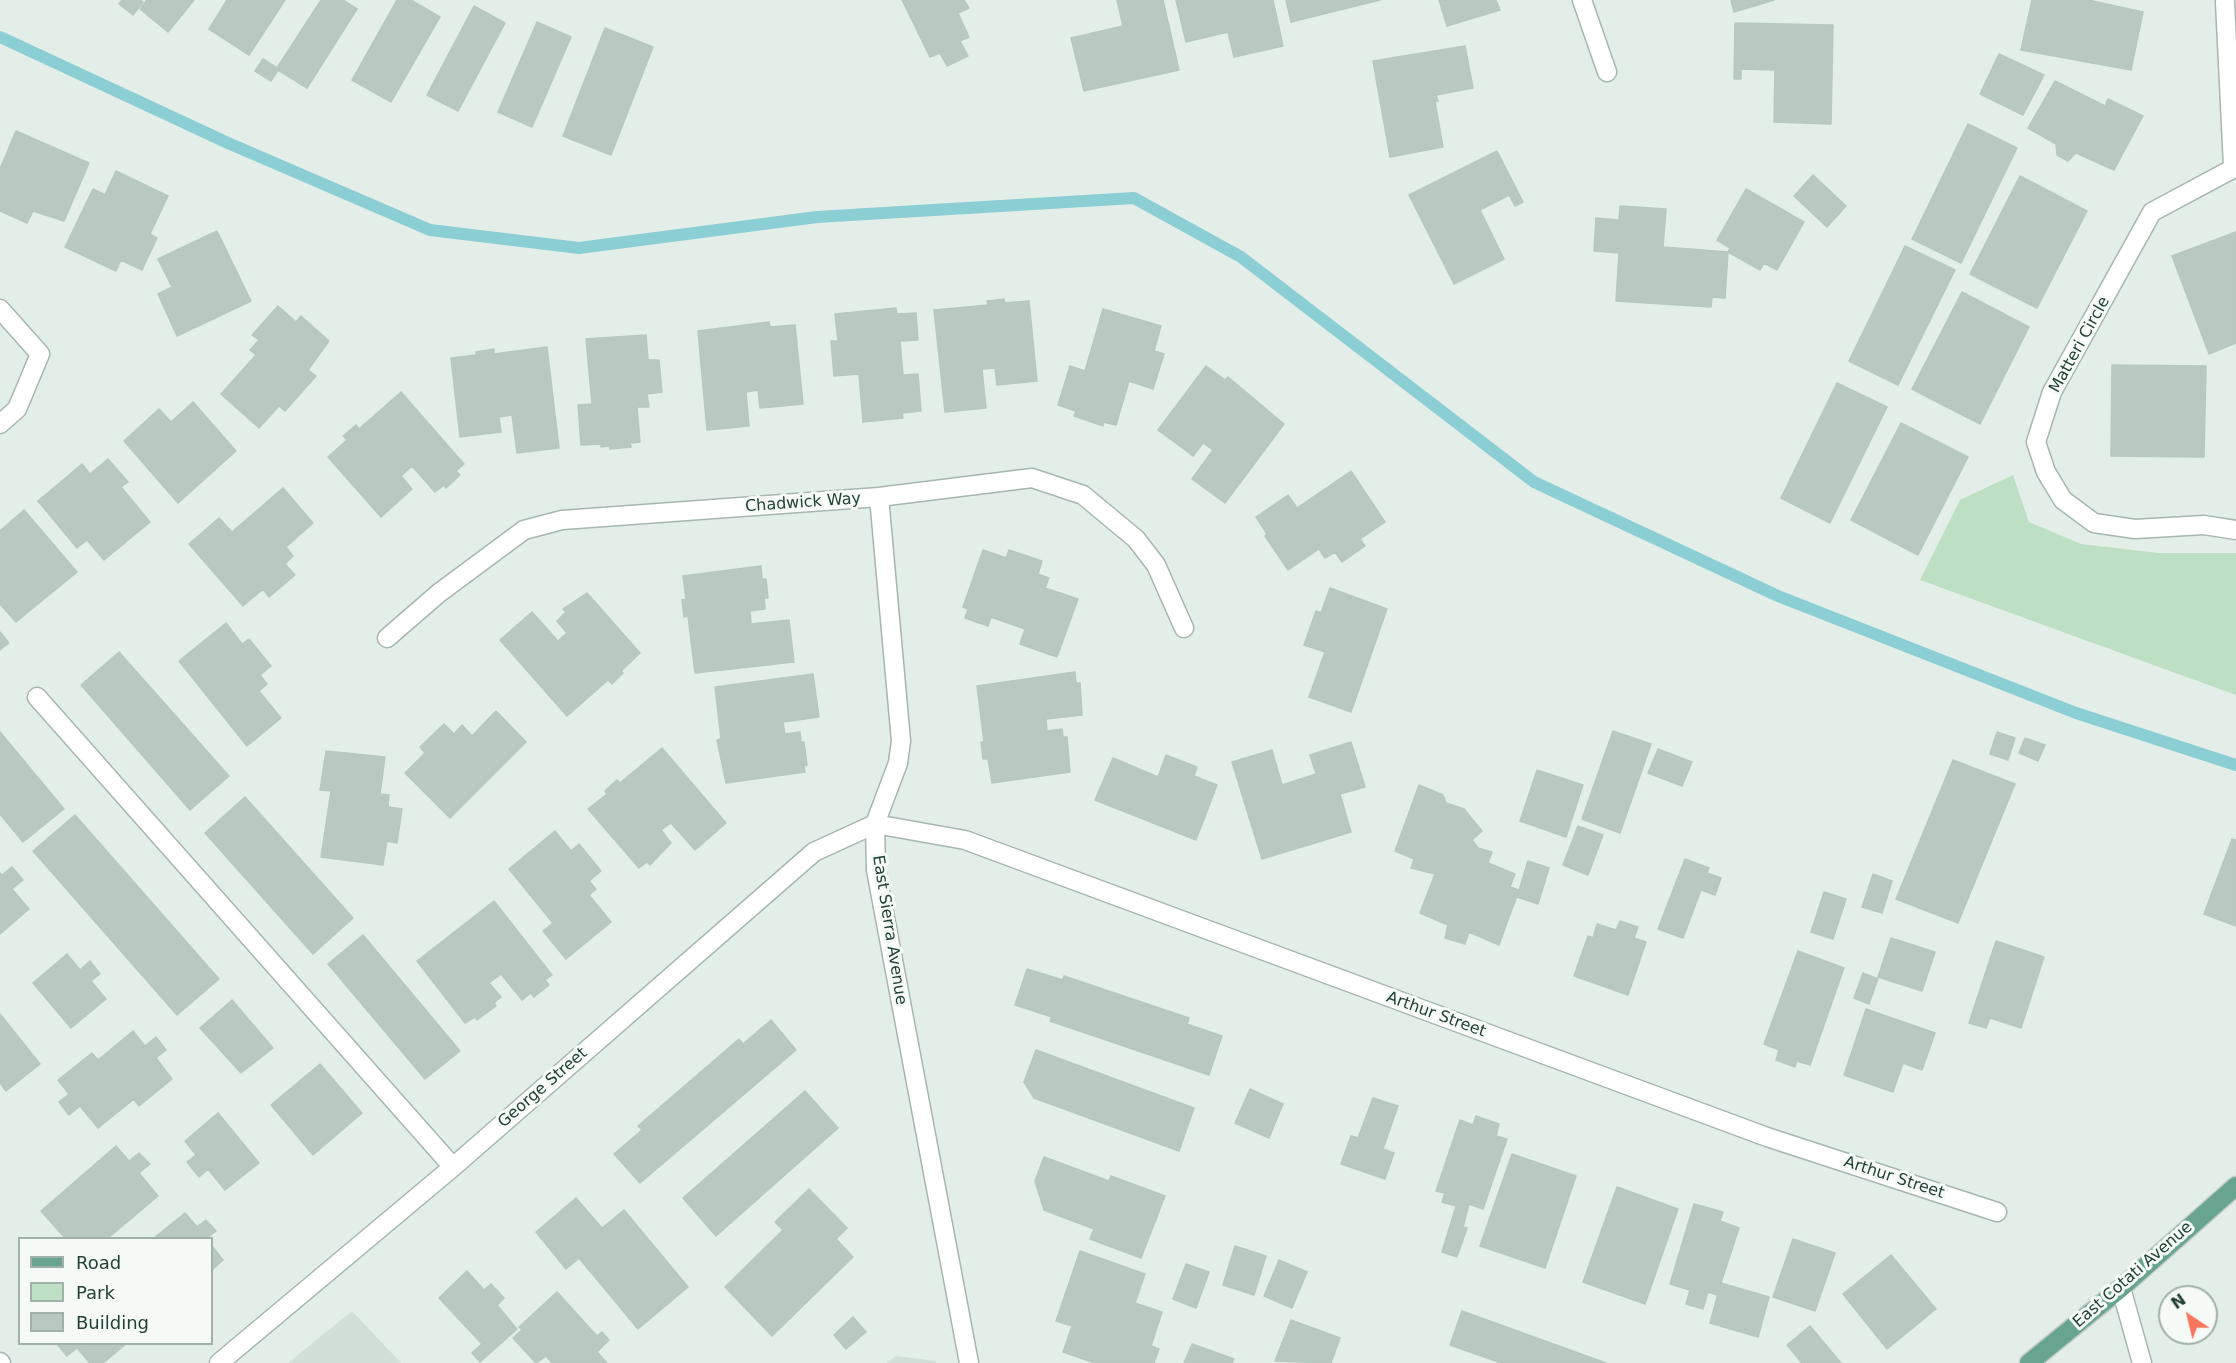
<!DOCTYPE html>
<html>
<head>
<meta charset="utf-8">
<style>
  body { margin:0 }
  #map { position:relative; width:2236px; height:1363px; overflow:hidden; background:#e4eee9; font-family:"DejaVu Sans",sans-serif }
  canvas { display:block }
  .legend { position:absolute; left:18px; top:1237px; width:195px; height:108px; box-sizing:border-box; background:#f5faf7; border:2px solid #a1b0aa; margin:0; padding:8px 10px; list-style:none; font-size:18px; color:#234036 }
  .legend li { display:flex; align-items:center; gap:12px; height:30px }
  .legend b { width:30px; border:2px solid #a1b0aa }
  .north { position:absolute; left:2158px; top:1285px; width:60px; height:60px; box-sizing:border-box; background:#f5faf7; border:2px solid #a1b0aa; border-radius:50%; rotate:325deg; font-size:16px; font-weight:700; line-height:24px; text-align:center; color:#234036 }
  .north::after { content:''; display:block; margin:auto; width:21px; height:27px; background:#f6755b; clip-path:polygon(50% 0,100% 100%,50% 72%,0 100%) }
</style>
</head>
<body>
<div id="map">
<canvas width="2236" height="1363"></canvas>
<ul class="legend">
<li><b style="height:8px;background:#68a590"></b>Road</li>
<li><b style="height:16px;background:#bddfc3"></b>Park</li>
<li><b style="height:16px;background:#b9c9c2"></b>Building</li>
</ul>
<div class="north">N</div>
</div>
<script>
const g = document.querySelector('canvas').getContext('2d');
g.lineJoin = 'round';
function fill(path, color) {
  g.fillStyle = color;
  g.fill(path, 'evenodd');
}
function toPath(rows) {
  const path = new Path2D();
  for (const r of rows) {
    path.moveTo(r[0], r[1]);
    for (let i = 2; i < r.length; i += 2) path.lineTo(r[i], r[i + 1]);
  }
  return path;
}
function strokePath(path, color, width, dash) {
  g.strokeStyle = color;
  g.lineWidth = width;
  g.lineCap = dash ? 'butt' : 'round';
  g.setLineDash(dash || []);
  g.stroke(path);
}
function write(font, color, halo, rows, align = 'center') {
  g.font = font + ' "DejaVu Sans",sans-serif';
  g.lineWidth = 6;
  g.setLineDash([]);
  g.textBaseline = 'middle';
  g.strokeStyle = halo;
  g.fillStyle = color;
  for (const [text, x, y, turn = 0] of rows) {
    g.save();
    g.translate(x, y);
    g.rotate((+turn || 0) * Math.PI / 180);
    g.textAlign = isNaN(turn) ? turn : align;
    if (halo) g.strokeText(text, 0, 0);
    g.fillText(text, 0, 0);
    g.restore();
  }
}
const built = toPath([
  [352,1311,401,1363,288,1363],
  [896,1356,936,1361,936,1363,886,1363]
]);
const green = toPath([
  [2013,475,2029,522,2081,544,2158,553,2236,553,2236,695,1920,580,1960,500]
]);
const stream = toPath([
  [0,37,228,143,430,230,579,248,817,217,1134,198,1241,257,1534,482,1778,596,2076,713,2236,765]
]);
const building = toPath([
  [122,0,140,0,143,2,133,15,119,4,122,0],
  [147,0,194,0,168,32,140,9,147,0],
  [227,0,285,0,249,55,209,29,227,0],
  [321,0,343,0,357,9,307,88,278,70,271,81,255,71,263,59,277,68,321,0],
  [397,0,411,0,440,17,391,102,352,80,397,0],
  [902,0,964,0,969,8,958,13,969,37,960,41,968,56,947,66,940,53,930,57,902,0],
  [1117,0,1163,0,1179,70,1084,91,1071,38,1123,26,1117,0],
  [1176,0,1273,0,1283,46,1234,57,1228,32,1186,42,1176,0],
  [1286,0,1380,0,1291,22,1286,0],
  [1439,0,1496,0,1500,10,1447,26,1439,0],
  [1731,0,1774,0,1734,12,1731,0],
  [2032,0,2088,0,2143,12,2131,70,2021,50,2032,0],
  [474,6,505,23,458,111,427,95,474,6],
  [537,22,571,37,532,127,498,112,537,22],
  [1735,23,1833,25,1831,124,1774,122,1775,70,1741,69,1741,79,1734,79,1735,23],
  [605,28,653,47,611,155,563,136,605,28],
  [1465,46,1473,88,1436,95,1438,101,1435,102,1443,147,1390,157,1373,61,1465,46],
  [1999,54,2044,75,2023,115,1980,94,1999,54],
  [2055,81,2105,106,2108,99,2143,116,2114,170,2076,153,2068,161,2057,155,2056,144,2028,128,2055,81],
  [1968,124,2017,148,1961,263,1912,239,1968,124],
  [16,131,89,163,64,221,33,211,27,223,0,211,0,169,16,131],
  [1497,151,1523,202,1515,206,1509,195,1480,210,1504,259,1454,284,1409,195,1497,151],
  [116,171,168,196,150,234,157,238,142,270,121,260,116,271,65,247,93,189,105,195,116,171],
  [1813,175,1846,206,1827,227,1794,196,1813,175],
  [2020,176,2087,211,2037,308,1970,274,2020,176],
  [1746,189,1804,222,1777,270,1764,263,1760,270,1728,252,1730,248,1717,240,1746,189],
  [1620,206,1666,209,1663,247,1728,252,1725,298,1712,297,1711,307,1616,301,1619,253,1594,251,1596,218,1619,220,1620,206],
  [217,231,251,301,177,336,158,294,172,287,158,259,217,231],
  [2236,232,2236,343,2209,354,2172,256,2236,232],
  [1905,246,1955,270,1898,385,1849,361,1905,246],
  [1962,292,2029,327,1980,424,1912,389,1962,292],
  [1004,299,1005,303,1029,301,1037,381,997,385,995,368,982,369,986,408,945,412,934,310,988,305,987,301,1004,299],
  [278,306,296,322,301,316,329,341,308,370,316,376,285,411,279,406,259,428,221,394,256,355,250,350,259,340,252,335,278,306],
  [896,308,897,314,916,313,918,340,900,341,903,375,918,374,921,411,902,413,903,418,863,422,859,374,834,376,831,341,838,341,835,314,896,308],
  [1103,309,1161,326,1154,351,1164,354,1153,389,1129,381,1116,425,1103,422,1103,426,1074,416,1076,411,1058,405,1070,366,1085,371,1103,309],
  [769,322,770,327,795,325,803,404,760,408,758,390,746,392,749,426,707,430,698,331,769,322],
  [646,335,648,360,659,360,662,392,647,394,649,407,637,407,640,442,630,443,631,447,610,449,609,446,601,447,601,444,581,445,578,405,592,404,586,339,646,335],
  [547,347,559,448,517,453,512,415,499,417,501,432,460,437,451,358,476,355,476,352,494,349,494,354,547,347],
  [2112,365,2206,366,2204,457,2111,456,2112,365],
  [1206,366,1225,380,1228,377,1284,424,1225,503,1192,479,1213,450,1203,443,1193,456,1158,430,1206,366],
  [1837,383,1887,407,1830,523,1781,498,1837,383],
  [401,392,464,464,456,471,460,475,446,488,444,485,435,492,412,466,401,476,412,489,381,517,328,457,347,440,343,436,356,425,359,429,401,392],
  [193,402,236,451,178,503,124,441,159,409,171,422,193,402],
  [1901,423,1968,457,1918,555,1851,520,1901,423],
  [108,459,128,482,121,487,150,522,104,560,87,540,77,548,38,501,82,464,90,474,108,459],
  [1351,471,1385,522,1360,539,1365,546,1342,562,1335,552,1325,558,1319,549,1288,570,1265,536,1267,534,1256,517,1288,495,1297,508,1351,471],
  [283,488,313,523,286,547,293,556,285,564,295,575,269,597,263,589,243,606,189,544,219,518,232,532,283,488],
  [24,510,77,572,16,622,0,604,0,531,24,510],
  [983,550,1006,558,1009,550,1042,561,1038,574,1049,578,1045,588,1078,599,1057,657,1020,644,1025,629,991,617,988,626,965,618,968,609,963,607,983,550],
  [761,566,762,579,766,579,768,598,764,598,765,609,750,611,751,624,789,620,794,662,695,673,688,616,684,617,682,600,686,599,683,576,761,566],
  [1330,588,1387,609,1351,712,1309,697,1325,652,1304,645,1316,611,1321,613,1330,588],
  [587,593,640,653,621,671,623,673,612,684,608,680,567,716,500,640,532,612,558,641,567,633,557,621,566,612,563,609,587,593],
  [226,623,242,644,249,639,271,666,260,675,267,684,259,691,281,718,247,746,179,661,226,623],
  [0,632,9,643,0,650,0,632],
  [119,652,229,776,190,810,81,685,119,652],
  [1075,672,1076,683,1080,683,1082,715,1046,719,1047,731,1062,729,1063,737,1067,737,1070,772,992,783,988,759,983,759,981,742,984,742,977,686,1075,672],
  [813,674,819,717,783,722,785,734,800,732,801,742,804,742,807,765,804,766,805,772,726,783,717,740,721,739,715,687,813,674],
  [496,711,526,742,450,818,405,773,425,753,420,747,444,724,454,734,462,725,472,736,496,711],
  [1613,731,1651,744,1620,833,1582,819,1613,731],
  [0,732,64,809,23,842,0,814,0,732],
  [1997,732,2015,738,2008,760,1990,754,1997,732],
  [2025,738,2045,745,2038,761,2019,753,2025,738],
  [1351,742,1365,787,1340,794,1351,832,1262,859,1232,762,1272,750,1282,785,1316,774,1310,755,1351,742],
  [662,748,726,823,695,850,671,823,661,830,671,843,650,865,647,862,639,868,588,809,607,794,605,791,617,780,620,783,662,748],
  [1658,749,1692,762,1682,786,1648,773,1658,749],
  [326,751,385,757,380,794,389,795,388,807,402,809,397,843,387,841,383,865,321,857,331,791,320,790,326,751],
  [1166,755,1197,767,1194,776,1217,785,1196,840,1095,800,1113,758,1158,777,1166,755],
  [1953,760,2015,784,1958,923,1896,899,1953,760],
  [1537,770,1583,785,1566,837,1520,821,1537,770],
  [1419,785,1443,795,1446,803,1464,809,1482,831,1472,840,1478,848,1492,852,1488,863,1515,874,1510,887,1519,890,1499,945,1469,932,1465,944,1445,938,1448,925,1420,913,1435,874,1411,868,1414,859,1395,851,1419,785],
  [245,797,353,918,313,954,205,833,245,797],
  [75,815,219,979,177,1015,33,851,75,815],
  [1578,826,1603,835,1588,875,1563,865,1578,826],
  [555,831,571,851,579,844,601,871,589,881,596,889,589,895,611,922,566,959,543,931,553,923,509,869,555,831],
  [2232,839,2236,840,2236,926,2204,914,2232,839],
  [1685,859,1709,868,1707,873,1721,878,1715,895,1701,890,1683,938,1658,929,1685,859],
  [1528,861,1549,868,1538,904,1517,897,1528,861],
  [12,867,23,880,12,889,29,909,0,934,0,873,2,875,12,867],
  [1873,874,1892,881,1882,913,1862,907,1873,874],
  [1824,892,1846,899,1833,939,1811,932,1824,892],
  [494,901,552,975,545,980,549,985,534,997,531,993,522,1000,501,974,489,983,501,997,494,1003,496,1006,477,1020,475,1017,465,1023,417,961,494,901],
  [1620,921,1638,927,1634,938,1646,942,1628,995,1574,976,1588,936,1593,938,1597,924,1616,930,1620,921],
  [363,935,460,1051,425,1079,328,964,363,935],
  [1891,938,1935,952,1922,991,1878,977,1891,938],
  [1996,941,2044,957,2021,1028,1990,1018,1986,1028,1969,1023,1996,941],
  [1798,951,1844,968,1810,1065,1797,1061,1795,1067,1776,1060,1779,1050,1764,1044,1798,951],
  [67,954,80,970,90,961,100,974,91,981,106,999,71,1028,33,983,67,954],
  [1027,969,1063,980,1064,976,1189,1018,1187,1024,1222,1036,1209,1075,1050,1021,1052,1017,1015,1005,1027,969],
  [1863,973,1878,979,1869,1004,1854,998,1863,973],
  [232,1000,273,1048,241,1073,200,1028,232,1000],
  [1866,1009,1935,1033,1922,1070,1903,1063,1893,1092,1844,1075,1866,1009],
  [0,1014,40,1064,6,1091,0,1083,0,1014],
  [771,1020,796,1050,640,1183,614,1154,642,1130,638,1126,739,1039,743,1044,771,1020],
  [133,1031,145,1046,156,1037,166,1050,156,1058,172,1079,139,1106,134,1099,98,1128,80,1106,69,1115,59,1102,69,1094,58,1080,92,1053,98,1060,133,1031],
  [1036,1050,1194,1108,1179,1151,1034,1098,1024,1082,1036,1050],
  [320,1064,362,1113,313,1155,271,1105,320,1064],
  [1250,1089,1283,1104,1269,1138,1235,1123,1250,1089],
  [805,1091,838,1128,716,1236,683,1198,805,1091],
  [1373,1098,1398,1106,1383,1149,1394,1153,1385,1179,1341,1164,1351,1136,1358,1138,1373,1098],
  [218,1113,259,1163,225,1190,208,1169,199,1177,187,1162,196,1155,185,1141,218,1113],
  [1476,1116,1499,1124,1496,1136,1507,1139,1483,1209,1469,1204,1463,1227,1467,1228,1457,1257,1442,1252,1456,1206,1442,1202,1445,1193,1436,1191,1460,1120,1473,1125,1476,1116],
  [116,1146,129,1161,139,1153,150,1164,139,1173,158,1196,108,1238,65,1238,41,1211,116,1146],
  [1512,1154,1576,1176,1545,1268,1480,1246,1512,1154],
  [1044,1157,1109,1181,1111,1176,1165,1196,1141,1258,1090,1239,1094,1229,1044,1210,1035,1181,1044,1157],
  [1617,1187,1678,1209,1645,1304,1583,1282,1617,1187],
  [809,1189,847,1228,836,1239,853,1257,772,1336,725,1287,783,1230,775,1222,809,1189],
  [576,1198,602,1228,624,1210,688,1287,638,1329,579,1258,566,1269,536,1232,576,1198],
  [1694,1204,1723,1212,1720,1221,1739,1228,1717,1295,1708,1292,1703,1309,1686,1304,1690,1290,1670,1284,1694,1204],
  [185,1213,197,1227,206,1220,216,1231,207,1238,154,1238,185,1213],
  [1793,1239,1835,1253,1815,1311,1773,1297,1793,1239],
  [212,1246,223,1260,212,1270,212,1246],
  [1235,1246,1266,1256,1254,1295,1223,1285,1235,1246],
  [1080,1251,1145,1274,1135,1303,1162,1312,1151,1346,1159,1349,1154,1363,1095,1363,1063,1352,1072,1326,1056,1321,1080,1251],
  [1891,1255,1936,1309,1887,1349,1843,1294,1891,1255],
  [1279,1260,1307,1272,1292,1308,1264,1296,1279,1260],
  [1186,1264,1209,1272,1196,1308,1173,1299,1186,1264],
  [467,1271,484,1290,491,1284,504,1298,497,1305,517,1329,480,1362,472,1353,482,1344,439,1298,467,1271],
  [1721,1283,1769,1297,1758,1337,1710,1323,1721,1283],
  [557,1292,597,1336,602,1332,609,1340,597,1352,607,1363,552,1363,546,1356,536,1363,513,1338,522,1330,519,1327,557,1292],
  [1462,1311,1606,1363,1501,1363,1450,1345,1462,1311],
  [853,1317,866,1332,846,1349,834,1335,853,1317],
  [1291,1320,1340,1338,1331,1363,1275,1361,1291,1320],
  [1810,1326,1841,1363,1802,1363,1787,1345,1810,1326],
  [57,1344,126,1344,103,1363,90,1363,77,1348,67,1356,57,1344],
  [1192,1344,1234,1359,1232,1363,1184,1363,1192,1344]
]);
const minor = toPath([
  [1582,0,1607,72],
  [2225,2,2233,166],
  [2236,167,2152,212,2052,392,2036,442,2046,472,2063,500,2094,523,2135,529,2204,525,2236,530],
  [0,309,40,354,17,409,0,424],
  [879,497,901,741,898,763,875,824,876,870,969,1363],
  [387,638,439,593,524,530,562,520,879,497,1032,478,1083,495,1136,539,1156,565,1184,628],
  [37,697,453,1167],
  [2121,1288,2142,1363],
  [0,1362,1,1363],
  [219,1363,453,1167,814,852,875,824,965,840,1767,1137,1997,1212]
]);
const major = toPath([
  [2029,1363,2121,1288,2236,1186]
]);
const streetNames = [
  ["Matteri Circle",2080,345,-61],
  ["Chadwick Way",803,503,-4],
  ["East Sierra Avenue",889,930,81],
  ["Arthur Street",1436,1015,20],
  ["George Street",543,1088,-41],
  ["Arthur Street",1894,1178,18],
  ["East Cotati Avenue",2133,1275,-41]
];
fill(built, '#d2ded8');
fill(green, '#bddfc3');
strokePath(stream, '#8bced4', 12);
fill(building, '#b9c9c2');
strokePath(building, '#b6c8bf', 1.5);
strokePath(minor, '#a6b6b0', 21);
strokePath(major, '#c1cac7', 21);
strokePath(minor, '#fff', 18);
strokePath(major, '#68a590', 18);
write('16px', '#234036', '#f5faf7', streetNames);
</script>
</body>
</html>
